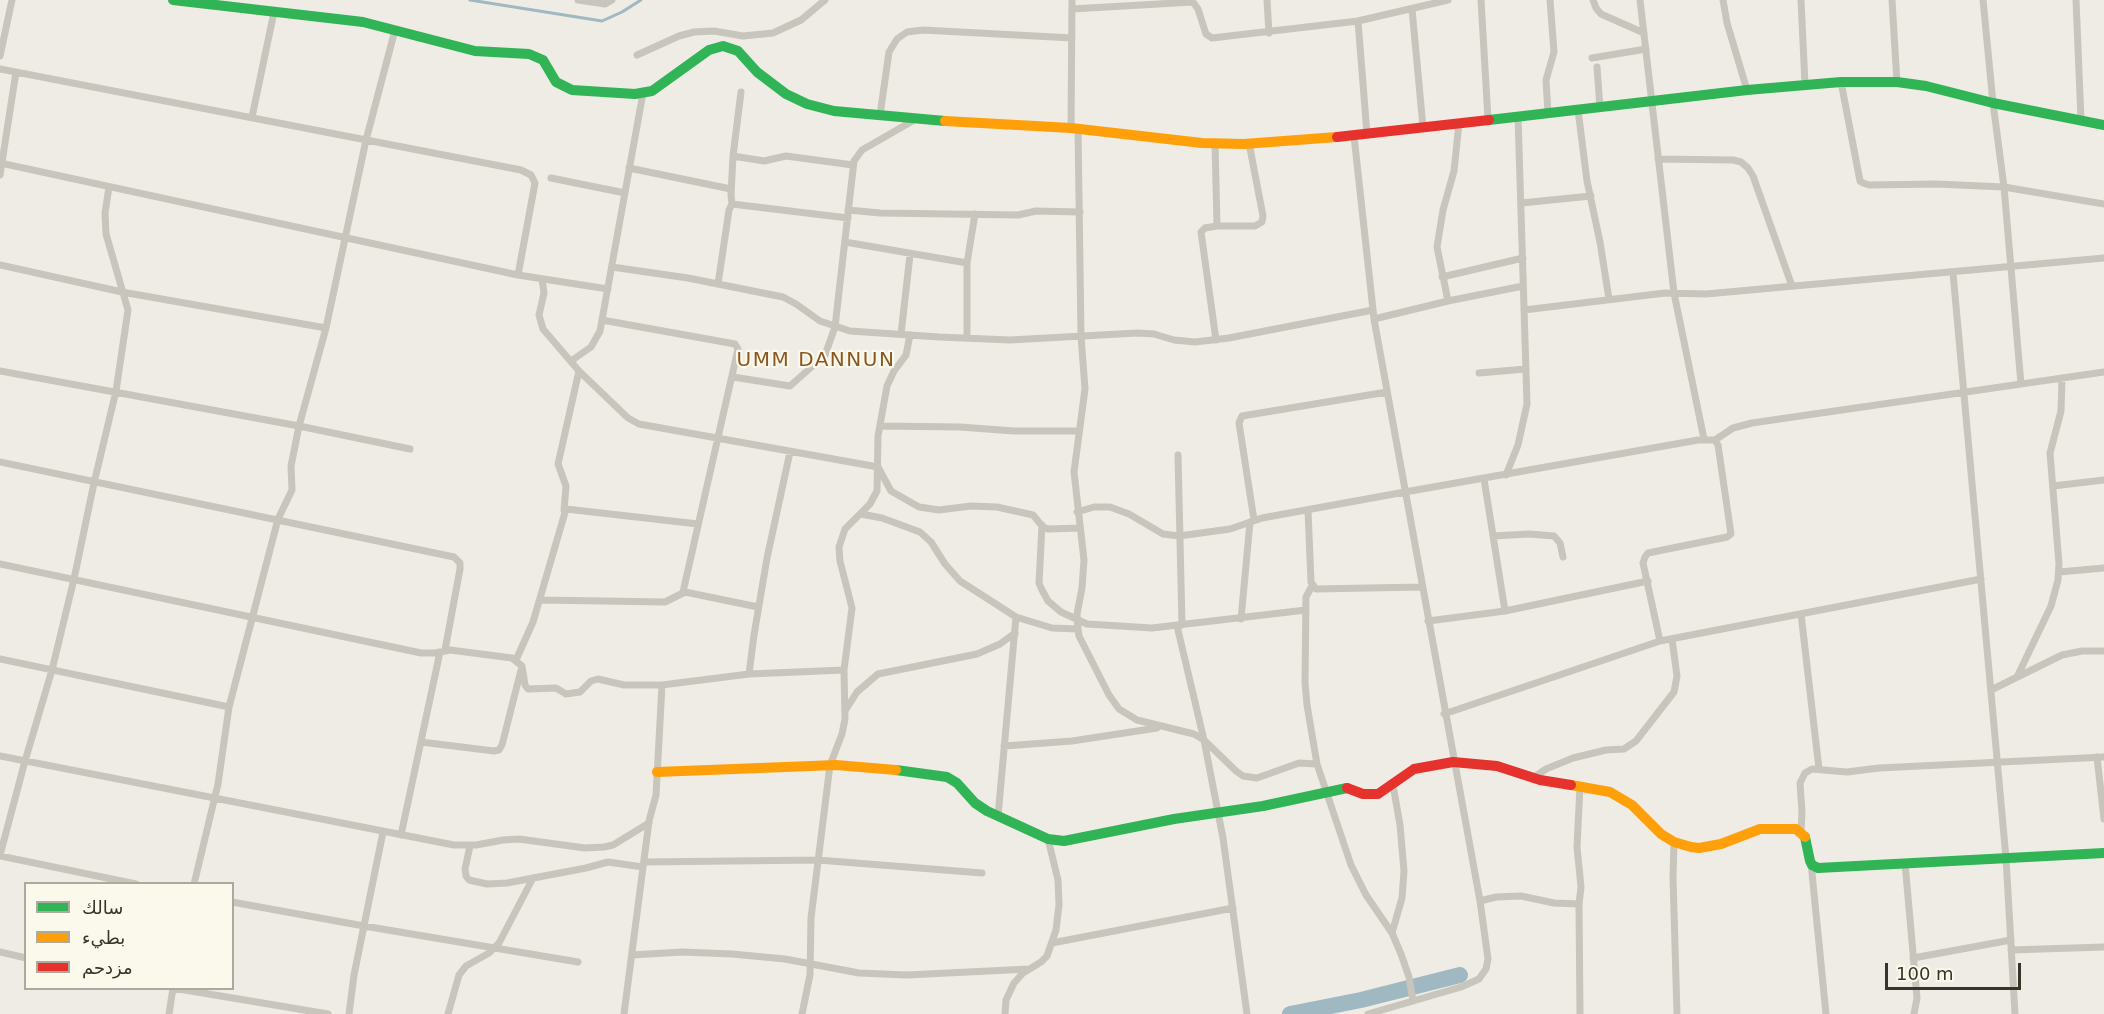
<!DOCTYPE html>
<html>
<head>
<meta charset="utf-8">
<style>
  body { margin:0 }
  #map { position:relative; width:2104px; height:1014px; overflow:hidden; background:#eeece4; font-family:"DejaVu Sans","Noto Sans Arabic",sans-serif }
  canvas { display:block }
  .legend { position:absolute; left:24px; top:882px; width:210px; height:108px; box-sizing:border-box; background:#fbf8ec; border:2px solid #aea99e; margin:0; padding:8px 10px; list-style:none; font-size:18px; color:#3a332a }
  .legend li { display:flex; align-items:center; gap:12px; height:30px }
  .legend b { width:30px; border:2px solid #aea99e }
  .scale { position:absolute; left:1885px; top:963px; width:136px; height:27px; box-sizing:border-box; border:3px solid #3a332a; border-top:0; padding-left:8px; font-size:18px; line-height:21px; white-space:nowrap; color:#3a332a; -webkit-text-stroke:4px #fbf8ec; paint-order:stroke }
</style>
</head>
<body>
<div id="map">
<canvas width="2104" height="1014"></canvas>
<ul class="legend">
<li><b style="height:8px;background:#30b455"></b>سالك</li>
<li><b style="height:8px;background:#ff9f0a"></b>بطيء</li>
<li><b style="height:8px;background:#e5322d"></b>مزدحم</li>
</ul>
<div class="scale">100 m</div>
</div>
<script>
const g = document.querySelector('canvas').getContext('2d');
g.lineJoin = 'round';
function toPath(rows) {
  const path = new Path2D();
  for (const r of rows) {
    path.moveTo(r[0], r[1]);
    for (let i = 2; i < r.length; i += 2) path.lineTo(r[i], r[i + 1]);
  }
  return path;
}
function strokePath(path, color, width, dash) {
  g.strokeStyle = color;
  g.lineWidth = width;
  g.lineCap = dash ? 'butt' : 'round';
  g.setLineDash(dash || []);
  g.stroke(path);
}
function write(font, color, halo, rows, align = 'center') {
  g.font = font + ' "DejaVu Sans",sans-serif';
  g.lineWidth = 4.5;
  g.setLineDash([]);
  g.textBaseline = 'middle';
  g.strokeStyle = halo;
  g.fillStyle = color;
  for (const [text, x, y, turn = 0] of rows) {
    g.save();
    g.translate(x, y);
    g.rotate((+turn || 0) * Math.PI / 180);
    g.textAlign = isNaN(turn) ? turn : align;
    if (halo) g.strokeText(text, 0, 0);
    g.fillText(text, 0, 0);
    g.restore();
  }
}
const stream = toPath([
  [470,0,602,21,622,12,641,0]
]);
const river = toPath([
  [1290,1014,1361,1000,1460,975]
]);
const street = toPath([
  [578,0,605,4,612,0],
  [1267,0,1269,33],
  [1481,0,1488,119],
  [1593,0,1596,8,1601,14,1644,33],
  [1640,0,1674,293,1704,439],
  [1723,0,1727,23,1747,90],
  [1801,0,1805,84],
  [1892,0,1897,82],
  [1983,0,1993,103,2004,187,2021,384],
  [2076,0,2081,119],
  [1072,9,1193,2,1198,9,1206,34,1212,38,1358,21,1448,0],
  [1412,9,1423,127],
  [1358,21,1367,134],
  [637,55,679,36,694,32,714,31,743,36,773,33,801,20,825,0],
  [0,56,12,0],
  [1592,58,1646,49],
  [1597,67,1600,108],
  [0,69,521,170,531,175,535,183,518,275],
  [1841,82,1860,181,1863,183,1869,185,1936,184,2004,187,2104,204],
  [1578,110,1587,181,1600,242,1609,299],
  [1548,113,1546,80,1554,52,1550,0],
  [880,115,889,52,897,39,907,32,923,30,1072,38],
  [252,117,274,12],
  [1071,128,1072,0],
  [1078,129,1081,336,1085,389,1074,472,1084,560,1082,588,1077,614,1078,629,1079,636,1109,695,1119,709,1137,720,1194,734,1204,740,1223,838,1247,1014],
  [1354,136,1374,319,1480,901,1488,959,1486,969,1479,979,1461,987,1368,1014],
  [1215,143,1217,226],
  [733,156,764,161,786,156,853,165],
  [1658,159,1733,160,1741,162,1748,168,1753,176,1792,286],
  [0,163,518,275,608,289],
  [629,168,731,189],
  [0,175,16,72],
  [551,178,625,193],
  [1521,203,1591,196],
  [732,204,731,195,733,156,741,92],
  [848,210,880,213,1018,215,1036,211,1080,212],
  [845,242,967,263],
  [0,265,122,292,326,328],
  [612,267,688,278,783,297,796,304,820,321,850,331,939,337,1010,340,1137,333,1154,334,1174,340,1195,342,1229,338,1373,310],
  [1953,273,2006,858,2015,1014],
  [1442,277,1523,258],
  [542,279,544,293,539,315,543,329,579,371,628,418,639,424,878,467,891,491,919,507,939,510,971,506,997,507,1033,515,1043,527,1048,529,1080,528],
  [718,284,729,210,732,204,848,218],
  [1448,301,1437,247,1443,210,1454,171,1459,123],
  [1524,310,1665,293,1706,294,2104,258],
  [1374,319,1448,301,1523,286],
  [602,320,735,344,738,349,683,592],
  [901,334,910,255],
  [967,338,967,263,975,214],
  [1216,340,1201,232,1205,228,1217,226,1255,226,1262,222,1263,216,1249,143],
  [571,361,591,347,600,331,643,93],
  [0,371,299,426,410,449],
  [1479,373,1526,369],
  [733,377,790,386,825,355,835,327,854,161,862,150,916,119],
  [880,426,960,427,1014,431,1079,431],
  [1715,440,1733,428,1752,423,2104,372],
  [1178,455,1182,625],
  [0,462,454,557,460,563,460,569,445,650],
  [1506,475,1518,445,1527,404,1518,116],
  [1484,479,1505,611],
  [2053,486,2104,480],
  [564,510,566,486,558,464,579,371],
  [1308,510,1311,582,1316,589,1421,587],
  [1077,512,1094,507,1110,507,1129,514,1163,534,1179,536,1230,529,1262,518,1405,492,1698,440,1715,440,1718,445,1731,534,1727,537,1648,553,1645,557,1643,563,1660,641],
  [861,514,882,518,920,532,931,542,945,564,960,581,1016,617,1052,628,1078,629],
  [1254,520,1239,423,1242,416,1387,392],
  [1042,525,1039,583,1041,588,1048,601,1061,612,1087,624,1152,628,1306,610],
  [1493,536,1529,534,1554,536,1560,543,1563,557],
  [0,564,421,653,435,653,450,650,512,658,522,666,525,685,528,689,556,688,566,694,580,692,591,681,598,679,624,685,662,685,749,674,844,670],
  [2059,572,2104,568],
  [1312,586,1306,597,1305,683,1307,705,1317,764,1351,865,1366,895,1392,933,1401,954,1409,977,1413,1001],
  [540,600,665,602,685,592,758,607],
  [1801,614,1819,769],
  [1241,619,1250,522],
  [1428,621,1505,611,1648,581],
  [1177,626,1204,740,1236,771,1243,776,1257,778,1299,763,1317,764],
  [0,659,229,707],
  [516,660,533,622,566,509,698,524],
  [749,674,754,635,767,558,790,452],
  [2017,677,2051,606,2058,580,2059,564,2050,453,2061,411,2062,378],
  [1991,690,2062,655,2082,651,2104,651],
  [845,711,857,692,878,674,977,654,1000,644,1015,633],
  [1444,714,1660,641,1981,579],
  [421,742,494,751,499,750,502,745,521,670],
  [1004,746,1072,741,1157,728],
  [0,756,454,845,476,845,503,840,519,839,585,848,604,847,613,845,649,823],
  [2097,757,2104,819],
  [1533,778,1546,769,1573,758,1606,750,1624,749,1636,741,1674,692,1677,676,1672,639],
  [1580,786,1577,847,1581,887,1579,904,1580,1014],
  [998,816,1016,617],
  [1801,832,1802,812,1800,783,1805,773,1812,769,1847,772,1879,768,2104,757],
  [401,835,440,652],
  [1674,842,1673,877,1677,1014],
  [470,846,465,869,466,876,469,880,487,884,507,883,586,868,608,862,643,867],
  [0,855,25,761,52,670,74,579,94,483,116,391,128,310,106,234,105,213,109,187],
  [0,856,136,884],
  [644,862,818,860,982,873],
  [1811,863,1826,1014],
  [1905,863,1917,998,1914,1014],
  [194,884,218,784,229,707,278,519,292,490,291,466,299,426,326,328,366,140,395,30],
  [1480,901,1496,897,1521,896,1554,903,1579,904],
  [232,902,364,926,578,962],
  [1392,933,1402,898,1404,871,1400,825,1393,785],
  [1052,943,1233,908],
  [2011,950,2104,947],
  [0,952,26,958],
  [632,955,682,952,732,954,785,959,859,973,907,975,1029,969],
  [1913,958,2011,940],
  [169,1014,173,988,328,1014],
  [349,1014,354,975,383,832],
  [448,1014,459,975,466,966,489,953,499,943,533,878],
  [624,1014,649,821,656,795,662,685],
  [802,1014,810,975,811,918,830,765,842,734,845,719,844,670,852,608,840,561,839,547,845,529,870,504,877,491,878,436,887,386,894,371,906,355,910,335],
  [1005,1014,1006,1000,1014,983,1023,973,1041,962,1047,956,1056,930,1059,905,1058,880,1048,839]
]);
const fast = toPath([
  [173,0,363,22,475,51,529,54,543,60,556,82,572,90,635,94,652,91,709,50,723,46,738,51,757,72,786,94,807,104,834,111,945,121],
  [1489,120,1747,90,1841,82,1897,82,1926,86,1993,103,2104,125],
  [896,770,947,777,957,783,975,803,987,811,1048,839,1064,841,1174,819,1263,806,1347,788],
  [1805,837,1810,861,1812,865,1818,868,2104,853]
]);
const slow = toPath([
  [945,121,1071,128,1202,143,1244,144,1337,137],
  [657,772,836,765,896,770],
  [1571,785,1610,792,1632,805,1661,834,1674,842,1691,847,1699,848,1721,844,1760,829,1796,829,1805,837]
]);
const jam = toPath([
  [1337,137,1489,120],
  [1347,788,1363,794,1378,794,1414,769,1453,762,1497,766,1540,780,1571,785]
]);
const quarterNames = [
  ["UMM DANNUN",816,361]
];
strokePath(stream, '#9fb8c1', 3);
strokePath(river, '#9fb8c1', 16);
strokePath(street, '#c8c5bc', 7);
strokePath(fast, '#30b455', 10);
strokePath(slow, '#ff9f0a', 10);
strokePath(jam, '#e5322d', 10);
g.letterSpacing = '1.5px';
write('20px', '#8b5620', '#fbf8ec', quarterNames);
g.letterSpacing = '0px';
</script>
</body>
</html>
